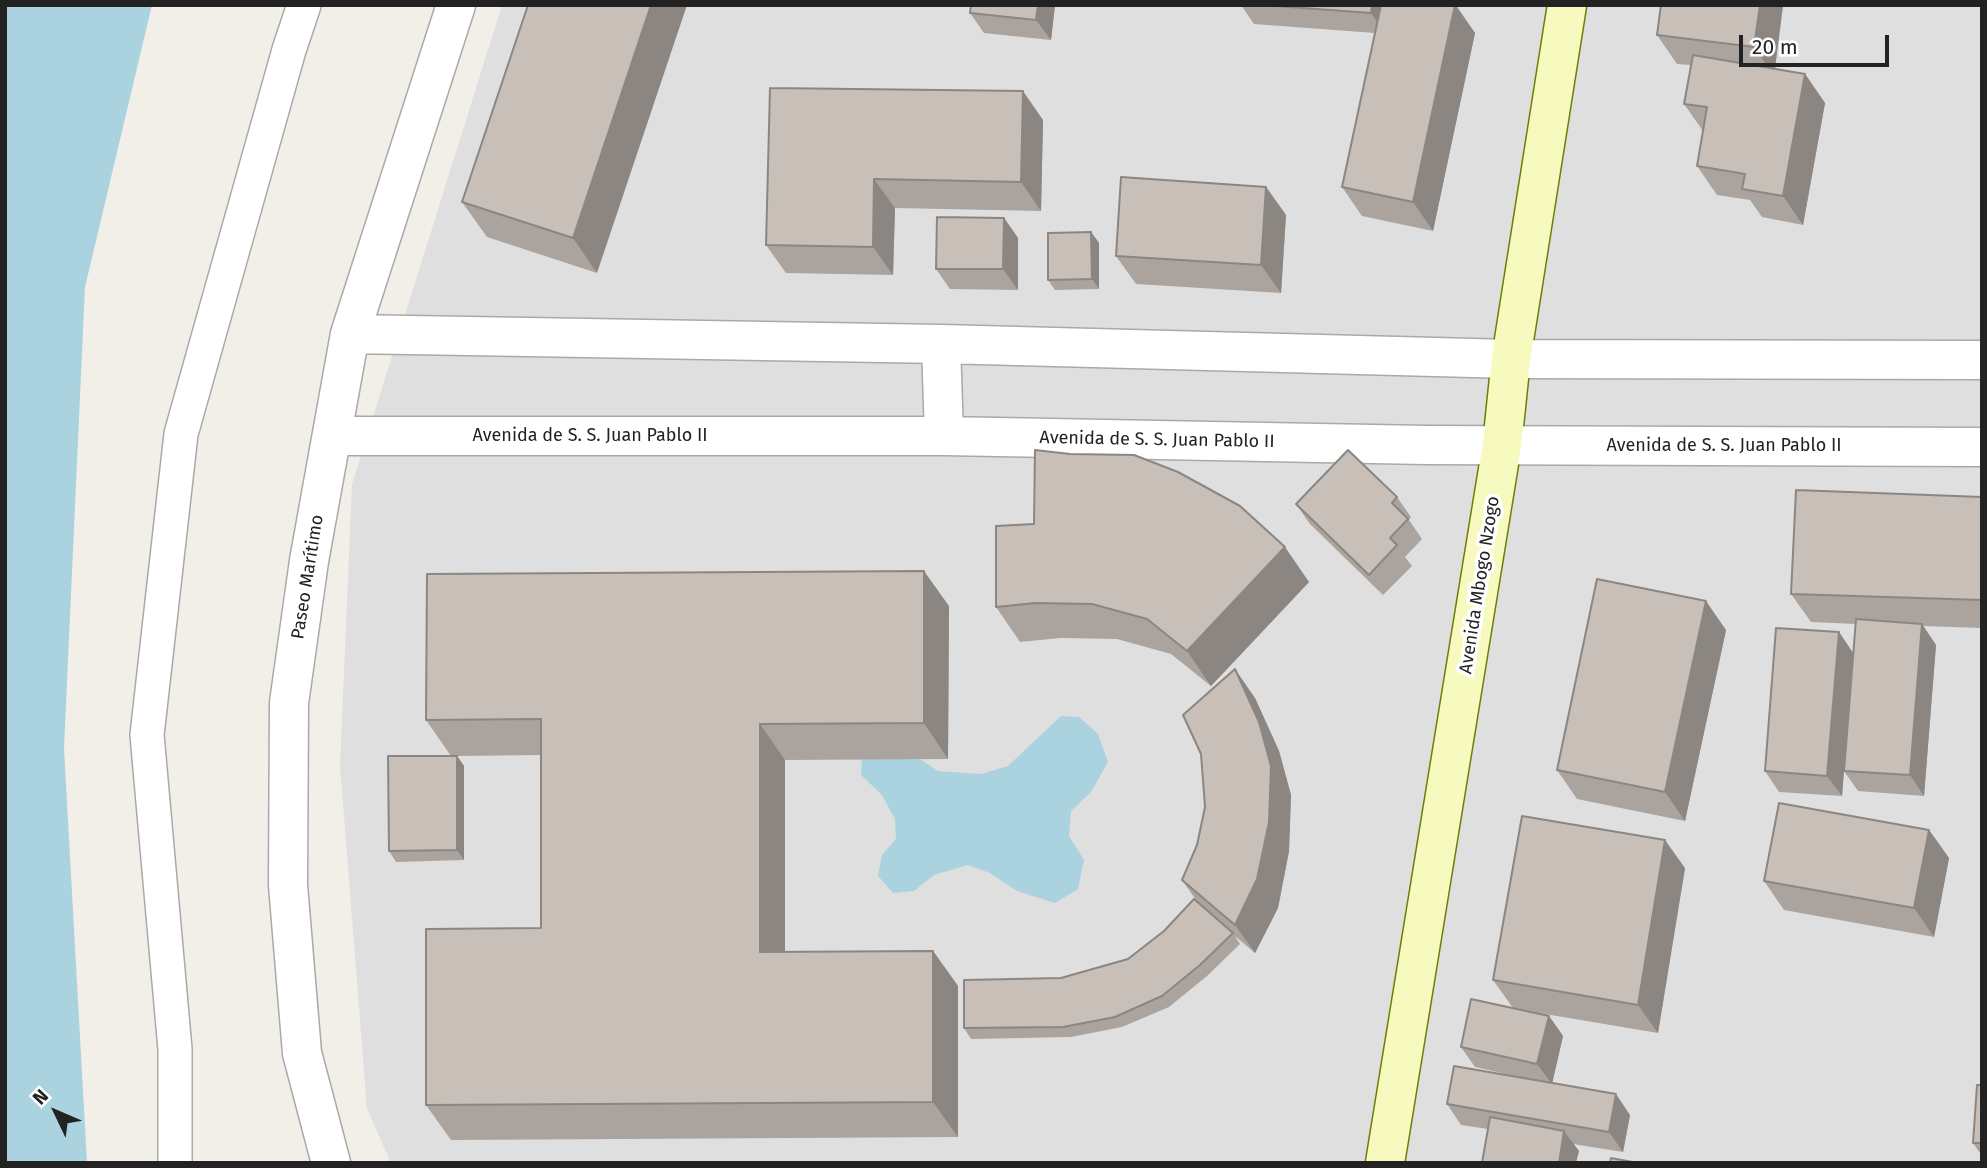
<!DOCTYPE html>
<html>
<head>
<meta charset="utf-8">
<style>
  body { margin:0 }
  #map { position:relative; width:1987px; height:1168px; overflow:hidden; background:#f2efe9; font-family:"Fira Sans",sans-serif }
  canvas { display:block }
  .frame { position:absolute; inset:0; border:7px solid #222; pointer-events:none }
  .north { position:absolute; left:21px; top:1077px; width:70px; height:70px; -webkit-text-stroke:5px #fff; paint-order:stroke; rotate:314deg; font-size:19px; font-weight:700; line-height:28px; text-align:center; color:#222 }
  .north::after { content:''; display:block; margin:auto; width:24px; height:32px; background:#222; clip-path:polygon(50% 0,100% 100%,50% 72%,0 100%) }
  .scale { position:absolute; left:1739px; top:35px; width:150px; height:32px; box-sizing:border-box; border:4px solid #222; border-top:0; padding-left:9px; font-size:21px; line-height:24px; white-space:nowrap; color:#222; -webkit-text-stroke:5px #fff; paint-order:stroke }
</style>
</head>
<body>
<div id="map">
<canvas width="1987" height="1168"></canvas>
<div class="frame"></div>
<div class="north">N</div>
<div class="scale">20 m</div>
</div>
<script>
const g = document.querySelector('canvas').getContext('2d');
g.lineJoin = 'round';
function fill(path, color) {
  g.fillStyle = color;
  g.fill(path, 'evenodd');
}
function toPath(rows) {
  const path = new Path2D();
  for (const r of rows) {
    path.moveTo(r[0], r[1]);
    for (let i = 2; i < r.length; i += 2) path.lineTo(r[i], r[i + 1]);
  }
  return path;
}
function strokePath(path, color, width, dash) {
  g.strokeStyle = color;
  g.lineWidth = width;
  g.lineCap = dash ? 'butt' : 'round';
  g.setLineDash(dash || []);
  g.stroke(path);
}
function write(font, color, halo, rows, align = 'center') {
  g.font = font + ' "Fira Sans",sans-serif';
  g.lineWidth = 7;
  g.setLineDash([]);
  g.textBaseline = 'middle';
  g.strokeStyle = halo;
  g.fillStyle = color;
  for (const [text, x, y, turn = 0] of rows) {
    g.save();
    g.translate(x, y);
    g.rotate((+turn || 0) * Math.PI / 180);
    g.textAlign = isNaN(turn) ? turn : align;
    if (halo) g.strokeText(text, 0, 0);
    g.fillText(text, 0, 0);
    g.restore();
  }
}
const residential = toPath([
  [502,5,1982,5,1982,1163,391,1163,367,1109,340,766,352,484]
]);
const water = toPath([
  [5,5,152,5,85,287,64,748,87,1163,5,1163],
  [1061,716,1079,717,1098,734,1108,762,1091,792,1071,811,1069,836,1084,860,1078,889,1055,903,1017,891,990,873,968,865,934,875,914,891,893,893,878,876,882,855,896,839,895,819,882,795,861,775,862,758,884,735,938,771,981,774,1008,766]
]);
const pedestrian = toPath([
  [175,1163,175,1049,147,735,181,434,289,50,304,5]
]);
const tertiary = toPath([
  [350,334,941,344,1511,359,1982,360],
  [941,344,944,436],
  [332,436,944,436,1426,445,1982,447],
  [331,1163,302,1053,288,885,289,703,309,561,350,334,456,5]
]);
const secondary = toPath([
  [1385,1163,1502,445,1511,359,1567,5]
]);
const wall = toPath([
  [528,5,597,273,487,237,462,202],
  [1055,5,1051,40,984,33,970,13],
  [1241,5,1456,5,1475,33,1433,231,1362,216,1342,187,1375,33,1254,24],
  [1783,5,1775,69,1805,74,1825,103,1803,225,1762,217,1750,200,1717,195,1697,166,1703,131,1684,104,1691,65,1677,64,1657,35],
  [770,88,1043,120,1041,211,895,208,893,275,786,273,766,245],
  [1266,187,1286,215,1281,293,1136,284,1116,256],
  [1004,218,1018,238,1018,290,950,289,936,269],
  [1091,232,1099,243,1099,289,1055,290,1048,280],
  [1397,497,1411,517,1409,520,1422,539,1405,557,1412,566,1383,595,1310,524,1296,504],
  [1982,497,1982,628,1923,626,1936,645,1924,796,1858,791,1844,771,1856,624,1811,622,1791,594],
  [996,526,1309,582,1211,686,1171,654,1117,639,1060,638,1020,642,996,607],
  [949,606,948,759,785,760,785,952,933,951,958,986,958,1137,451,1140,426,1105,541,928,541,755,457,756,464,766,464,860,396,862,389,851,451,756,426,720],
  [1726,630,1685,821,1577,799,1557,770],
  [1839,632,1853,653,1842,796,1779,792,1765,771],
  [1255,698,1279,751,1291,795,1289,851,1278,908,1255,953,1235,936,1240,944,1207,976,1169,1007,1122,1027,1071,1037,971,1039,964,1028,1061,978,1128,959,1199,904,1182,880,1197,845],
  [1929,830,1949,858,1934,937,1784,910,1764,881],
  [1685,868,1658,1033,1539,1013,1549,1016,1563,1036,1552,1083,1630,1115,1623,1152,1573,1144,1579,1151,1488,1129,1461,1125,1447,1104,1523,1078,1475,1067,1461,1047,1513,1008,1493,980],
  [1982,1085,1982,1156,1973,1143]
]);
const shadedWall = toPath([
  [651,5,687,5,597,273,573,238],
  [1038,5,1055,5,1051,40,1036,20],
  [1372,5,1388,5,1385,34,1371,13],
  [1455,5,1475,33,1433,231,1413,202],
  [1760,5,1783,5,1774,76,1754,47],
  [1805,74,1825,103,1803,225,1783,196],
  [1023,91,1043,120,1041,211,1021,182],
  [874,179,895,208,893,275,873,247],
  [1266,187,1286,215,1281,293,1261,265],
  [1004,218,1018,238,1018,290,1003,269],
  [1091,232,1099,243,1099,289,1092,279],
  [1285,547,1309,582,1211,686,1187,651],
  [924,571,949,606,948,759,924,723],
  [1706,601,1726,630,1685,821,1665,792],
  [1922,624,1936,645,1924,796,1910,775],
  [1839,632,1853,653,1842,796,1827,776],
  [1235,669,1255,698,1279,751,1291,795,1289,851,1278,908,1255,953,1235,925],
  [760,724,785,760,785,988,760,952],
  [457,756,464,766,464,860,457,850],
  [1929,830,1949,858,1934,937,1914,908],
  [1665,840,1685,868,1658,1033,1638,1005],
  [933,951,958,986,958,1137,933,1102],
  [1549,1016,1563,1036,1552,1084,1537,1064],
  [1616,1094,1630,1115,1623,1152,1609,1132],
  [1564,1131,1579,1151,1576,1163,1559,1163]
]);
const building = toPath([
  [528,5,651,5,573,238,462,202,528,5],
  [971,5,1038,5,1036,20,970,13,971,5],
  [1262,5,1372,5,1371,13,1262,5],
  [1381,5,1455,5,1413,202,1342,187,1381,5],
  [1661,5,1760,5,1754,47,1657,35,1661,5],
  [1693,55,1805,74,1783,196,1742,189,1745,174,1697,166,1707,107,1684,104,1693,55],
  [770,88,1023,91,1021,182,874,179,873,247,766,245,770,88],
  [1121,177,1266,187,1261,265,1116,256,1121,177],
  [937,217,1004,218,1003,269,936,269,937,217],
  [1091,232,1092,279,1048,280,1048,233,1091,232],
  [1035,450,1070,454,1134,455,1178,472,1240,506,1285,547,1187,651,1147,619,1092,604,1035,603,996,607,996,526,1034,524,1035,450],
  [1348,450,1397,497,1392,503,1408,519,1390,538,1397,545,1369,575,1296,504,1348,450],
  [1796,490,1982,497,1982,600,1791,594,1796,490],
  [924,571,924,723,760,724,760,952,933,951,933,1102,426,1105,426,929,541,928,541,719,426,720,427,574,924,571],
  [1597,579,1706,601,1665,792,1557,770,1597,579],
  [1856,619,1922,624,1910,775,1844,771,1856,619],
  [1776,628,1839,632,1827,776,1765,771,1776,628],
  [1235,669,1259,722,1271,766,1269,822,1257,879,1235,925,1182,880,1197,845,1205,807,1201,754,1183,715,1235,669],
  [388,756,457,756,457,850,389,851,388,756],
  [1779,803,1929,830,1914,908,1764,881,1779,803],
  [1522,816,1665,840,1638,1005,1493,980,1522,816],
  [1194,899,1233,933,1200,965,1162,996,1115,1017,1063,1027,964,1028,964,980,1061,978,1128,959,1164,931,1194,899],
  [1471,999,1549,1016,1537,1064,1461,1047,1471,999],
  [1454,1066,1616,1094,1609,1132,1447,1104,1454,1066],
  [1977,1085,1982,1085,1982,1143,1973,1143,1977,1085],
  [1490,1117,1564,1131,1559,1163,1482,1163,1490,1117],
  [1611,1158,1638,1163,1610,1163,1611,1158]
]);
const streetNames = [
  ["Avenida de S. S. Juan Pablo II",590,436],
  ["Avenida de S. S. Juan Pablo II",1157,440,1],
  ["Avenida de S. S. Juan Pablo II",1724,446],
  ["Paseo Marítimo",308,577,-81],
  ["Avenida Mbogo Nzogo",1480,585,-81]
];
fill(residential, '#e0dfdf');
fill(water, '#aad3df');
strokePath(pedestrian, '#a9a9a9', 36);
strokePath(tertiary, '#a9a9a9', 41);
strokePath(secondary, '#707d05', 41);
strokePath(pedestrian, '#fff', 33);
strokePath(tertiary, '#fff', 38);
strokePath(secondary, '#f7fabf', 38);
fill(wall, '#aba49e');
fill(shadedWall, '#8b8681');
fill(building, '#c7bfb8');
strokePath(building, '#8b8681', 2);
write('18px', '#222', '#fff', streetNames);
</script>
</body>
</html>
